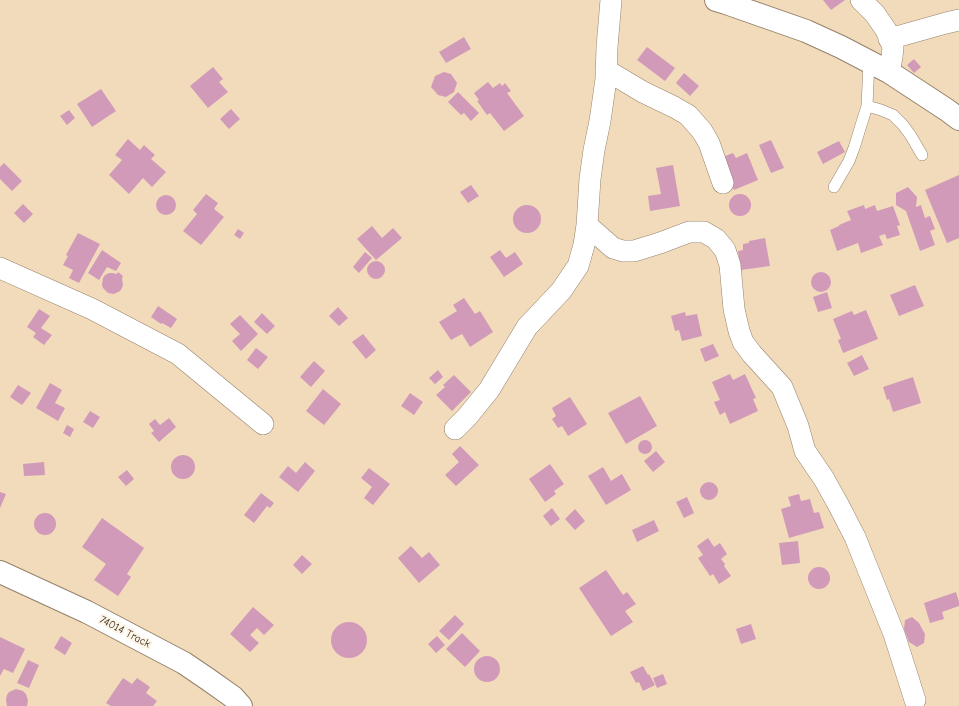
<!DOCTYPE html>
<html>
<head>
<meta charset="utf-8">
<style>
  body { margin:0 }
  canvas { display:block; background:#f1dbbb }
</style>
</head>
<body>
<canvas width="959" height="706"></canvas>
<script>
const g = document.querySelector('canvas').getContext('2d');
g.lineJoin = 'round';
function fill(path, color) {
  g.fillStyle = color;
  g.fill(path, 'evenodd');
}
function toPath(rows) {
  const path = new Path2D();
  for (const r of rows) {
    if (r.length === 3) {
      path.moveTo(r[0] + r[2], r[1]);
      path.arc(r[0], r[1], r[2], 0, 2 * Math.PI);
      continue;
    }
    path.moveTo(r[0], r[1]);
    for (let i = 2; i < r.length; i += 2) path.lineTo(r[i], r[i + 1]);
  }
  return path;
}
function strokePath(path, color, width, dash) {
  g.strokeStyle = color;
  g.lineWidth = width;
  g.lineCap = dash ? 'butt' : 'round';
  g.setLineDash(dash || []);
  g.stroke(path);
}
function write(font, color, halo, rows, align = 'center') {
  g.font = font + ' "Comic Neue",sans-serif';
  g.lineWidth = 4;
  g.setLineDash([]);
  g.textBaseline = 'middle';
  g.strokeStyle = halo;
  g.fillStyle = color;
  for (const [text, x, y, turn = 0] of rows) {
    g.save();
    g.translate(x, y);
    g.rotate((+turn || 0) * Math.PI / 180);
    g.textAlign = isNaN(turn) ? turn : align;
    if (halo) g.strokeText(text, 0, 0);
    g.fillText(text, 0, 0);
    g.restore();
  }
}
const building = toPath([
  [823,0,845,0,831,10],
  [464,37,471,49,446,63,439,52],
  [647,47,675,68,665,81,637,60],
  [914,59,921,67,914,73,907,65],
  [213,67,223,79,219,82,228,92,208,108,190,86],
  [444,72,451,74,457,83,454,92,446,97,438,95,431,87,435,76],
  [684,73,699,86,690,96,676,83],
  [488,82,493,88,500,83,502,86,505,83,511,91,507,93,524,116,504,131,490,113,487,115,477,101,479,100,474,93],
  [101,89,116,111,92,127,77,104],
  [458,92,479,113,471,121,464,113,461,115,448,102],
  [231,109,240,119,229,129,220,119],
  [69,110,75,118,67,125,60,116],
  [128,139,140,150,144,145,155,155,151,159,166,172,152,187,143,178,129,194,109,175,122,160,115,155],
  [771,140,784,168,771,173,759,145],
  [839,141,845,152,823,164,817,152],
  [733,153,736,158,747,153,758,180,734,190,720,158],
  [4,163,22,181,12,191,0,179,0,167],
  [673,165,680,206,650,211,648,196,661,194,656,168],
  [959,175,959,238,947,243,925,190],
  [471,185,479,196,468,203,460,192],
  [908,187,917,197,916,207,921,205,925,218,930,216,935,229,930,231,935,245,920,251,906,211,896,205,896,193],
  [206,194,218,203,214,209,224,217,201,245,183,231,197,214,193,210],
  [740,205,11],
  [166,205,10],
  [23,204,33,214,24,223,14,213],
  [864,205,865,209,875,205,877,211,893,206,900,225,897,226,900,235,887,239,885,234,879,236,883,245,861,253,858,243,837,251,830,230,839,226,839,225,851,220,847,211],
  [527,219,14],
  [372,226,382,238,393,228,402,238,376,260,357,239],
  [238,229,244,233,240,239,234,235],
  [78,233,100,244,79,283,69,278,73,270,63,265,68,256,66,255],
  [765,238,770,266,741,270,738,251,743,250,743,244,749,243,749,241],
  [102,250,121,263,116,271,107,267,99,280,88,273],
  [500,250,506,258,515,252,523,264,504,277,490,257],
  [365,252,372,258,359,273,353,267],
  [376,270,9],
  [821,282,10],
  [118,272,123,276,122,278,123,285,122,288,120,291,114,294,108,293,103,288,102,285,103,278,105,275,109,273,112,273,117,274],
  [915,285,924,306,899,316,890,295],
  [827,292,832,308,818,312,813,297],
  [464,298,475,314,480,311,493,332,470,347,462,334,451,340,439,322,457,311,453,305],
  [158,306,177,319,171,328,162,323,161,324,151,317],
  [338,307,348,318,339,326,329,316],
  [39,309,50,316,41,328,52,335,44,345,33,337,36,333,27,327],
  [866,310,878,339,843,353,838,340,841,339,833,319,852,311,854,315],
  [685,312,686,316,697,314,702,336,682,341,679,330,675,331,671,316],
  [262,313,275,326,267,334,254,322],
  [240,315,258,334,241,351,232,341,240,334,230,324],
  [363,334,376,350,366,359,352,342],
  [713,344,719,356,705,362,700,349],
  [256,348,268,357,258,369,247,360],
  [862,355,869,369,854,376,847,363],
  [314,361,325,371,311,387,300,377],
  [438,370,443,377,435,384,429,378],
  [730,374,733,380,745,374,756,398,753,399,758,411,730,424,725,412,720,415,714,402,720,400,712,382],
  [454,375,471,392,452,411,436,395,445,387,443,385],
  [913,377,921,403,893,412,889,399,887,400,883,387],
  [50,383,62,390,55,403,65,408,58,421,36,408],
  [18,385,31,393,22,405,10,397],
  [323,389,341,404,324,425,306,411],
  [410,393,423,402,414,415,401,406],
  [640,396,657,426,626,444,608,413],
  [570,397,587,424,568,436,562,426,558,428,552,419,556,416,552,408],
  [90,411,100,417,93,428,83,422],
  [169,418,176,427,159,442,151,433,154,431,149,424,155,419,160,425],
  [67,425,74,429,70,437,63,433],
  [645,447,7],
  [460,446,479,465,456,486,445,475,459,462,452,454],
  [656,451,665,462,653,472,644,461],
  [183,467,12],
  [44,462,45,475,24,476,23,464],
  [305,462,315,471,298,492,279,477,288,466,296,473],
  [550,464,564,484,554,491,556,494,545,502,529,479],
  [603,467,611,481,622,474,631,490,606,505,588,476],
  [369,468,390,484,373,505,364,498,372,487,361,478],
  [127,470,134,479,126,486,118,477],
  [709,491,9],
  [0,492,6,494,0,508],
  [261,493,274,503,270,508,267,506,254,523,244,515],
  [799,494,801,501,810,499,814,513,819,512,824,528,789,538,781,509,791,506,788,497],
  [687,497,694,513,684,518,676,502],
  [552,508,560,519,551,526,543,516],
  [575,509,585,521,575,530,565,519],
  [45,524,11],
  [102,518,144,548,127,574,131,577,118,596,94,580,106,564,82,547],
  [654,520,659,531,637,542,632,530],
  [708,538,714,547,720,543,727,554,721,559,725,564,724,566,731,576,719,584,713,574,710,576,698,558,703,555,697,546],
  [798,541,800,563,782,565,779,543],
  [411,546,422,558,429,552,440,565,419,583,398,558],
  [302,555,312,564,302,574,293,565],
  [819,578,11],
  [606,570,623,595,627,592,636,604,625,611,633,622,611,636,579,588],
  [956,592,959,602,959,606,942,612,944,619,930,623,924,603],
  [253,607,274,625,264,635,257,628,250,635,259,643,250,652,230,634],
  [455,615,464,624,449,640,439,631],
  [912,617,919,623,925,634,924,643,917,647,909,642,904,629,905,620],
  [349,640,18],
  [751,624,756,639,741,644,736,629],
  [462,633,480,651,465,667,446,649],
  [61,636,72,643,65,655,54,648],
  [437,636,445,645,436,653,428,644],
  [0,637,25,649,13,673,4,669,0,676],
  [487,669,13],
  [28,660,39,665,29,688,17,683],
  [643,666,648,675,649,674,655,685,643,691,639,682,636,683,630,672],
  [663,674,667,684,657,688,653,678],
  [123,678,132,684,137,678,150,687,146,693,157,701,153,706,111,706,106,703],
  [16,689,23,691,26,694,28,701,27,706,7,706,6,699,7,695,9,692]
]);
const service = toPath([
  [867,106,881,110,893,115,903,125,911,136,922,155],
  [834,187,849,161,854,148,867,106,869,62]
]);
const minor = toPath([
  [861,0,875,14,886,30,893,47,892,57,889,72],
  [889,39,946,23,959,20],
  [606,70,643,92,674,107,688,115,702,131,709,143,723,183],
  [587,225,613,248,623,251,634,251,660,243,689,232,704,232,716,239,725,250,730,265,734,309,739,331,743,342,752,354,782,387,798,426,805,451,824,479,839,506,855,537,894,634,915,700],
  [0,268,92,309,178,354,263,424],
  [455,429,467,417,489,390,527,327,561,291,578,266,584,245,587,225,590,179,594,150,600,121,606,79,607,47,611,0]
]);
const tertiary = toPath([
  [716,0,726,3,806,31,841,47,889,72,947,110,959,119],
  [0,572,87,612,184,663,209,680,233,697,241,706]
]);
const streetNames = [
  ["74014 Track",125,632,28]
];
fill(building, '#d29ab9');
strokePath(service, '#96826c', 12);
strokePath(minor, '#96826c', 22);
strokePath(tertiary, '#96826c', 24);
strokePath(service, '#fff', 11);
strokePath(minor, '#fff', 21);
strokePath(tertiary, '#fff', 22);
write('11px', '#3b2a1e', '#fcf5e5', streetNames);
</script>
</body>
</html>
